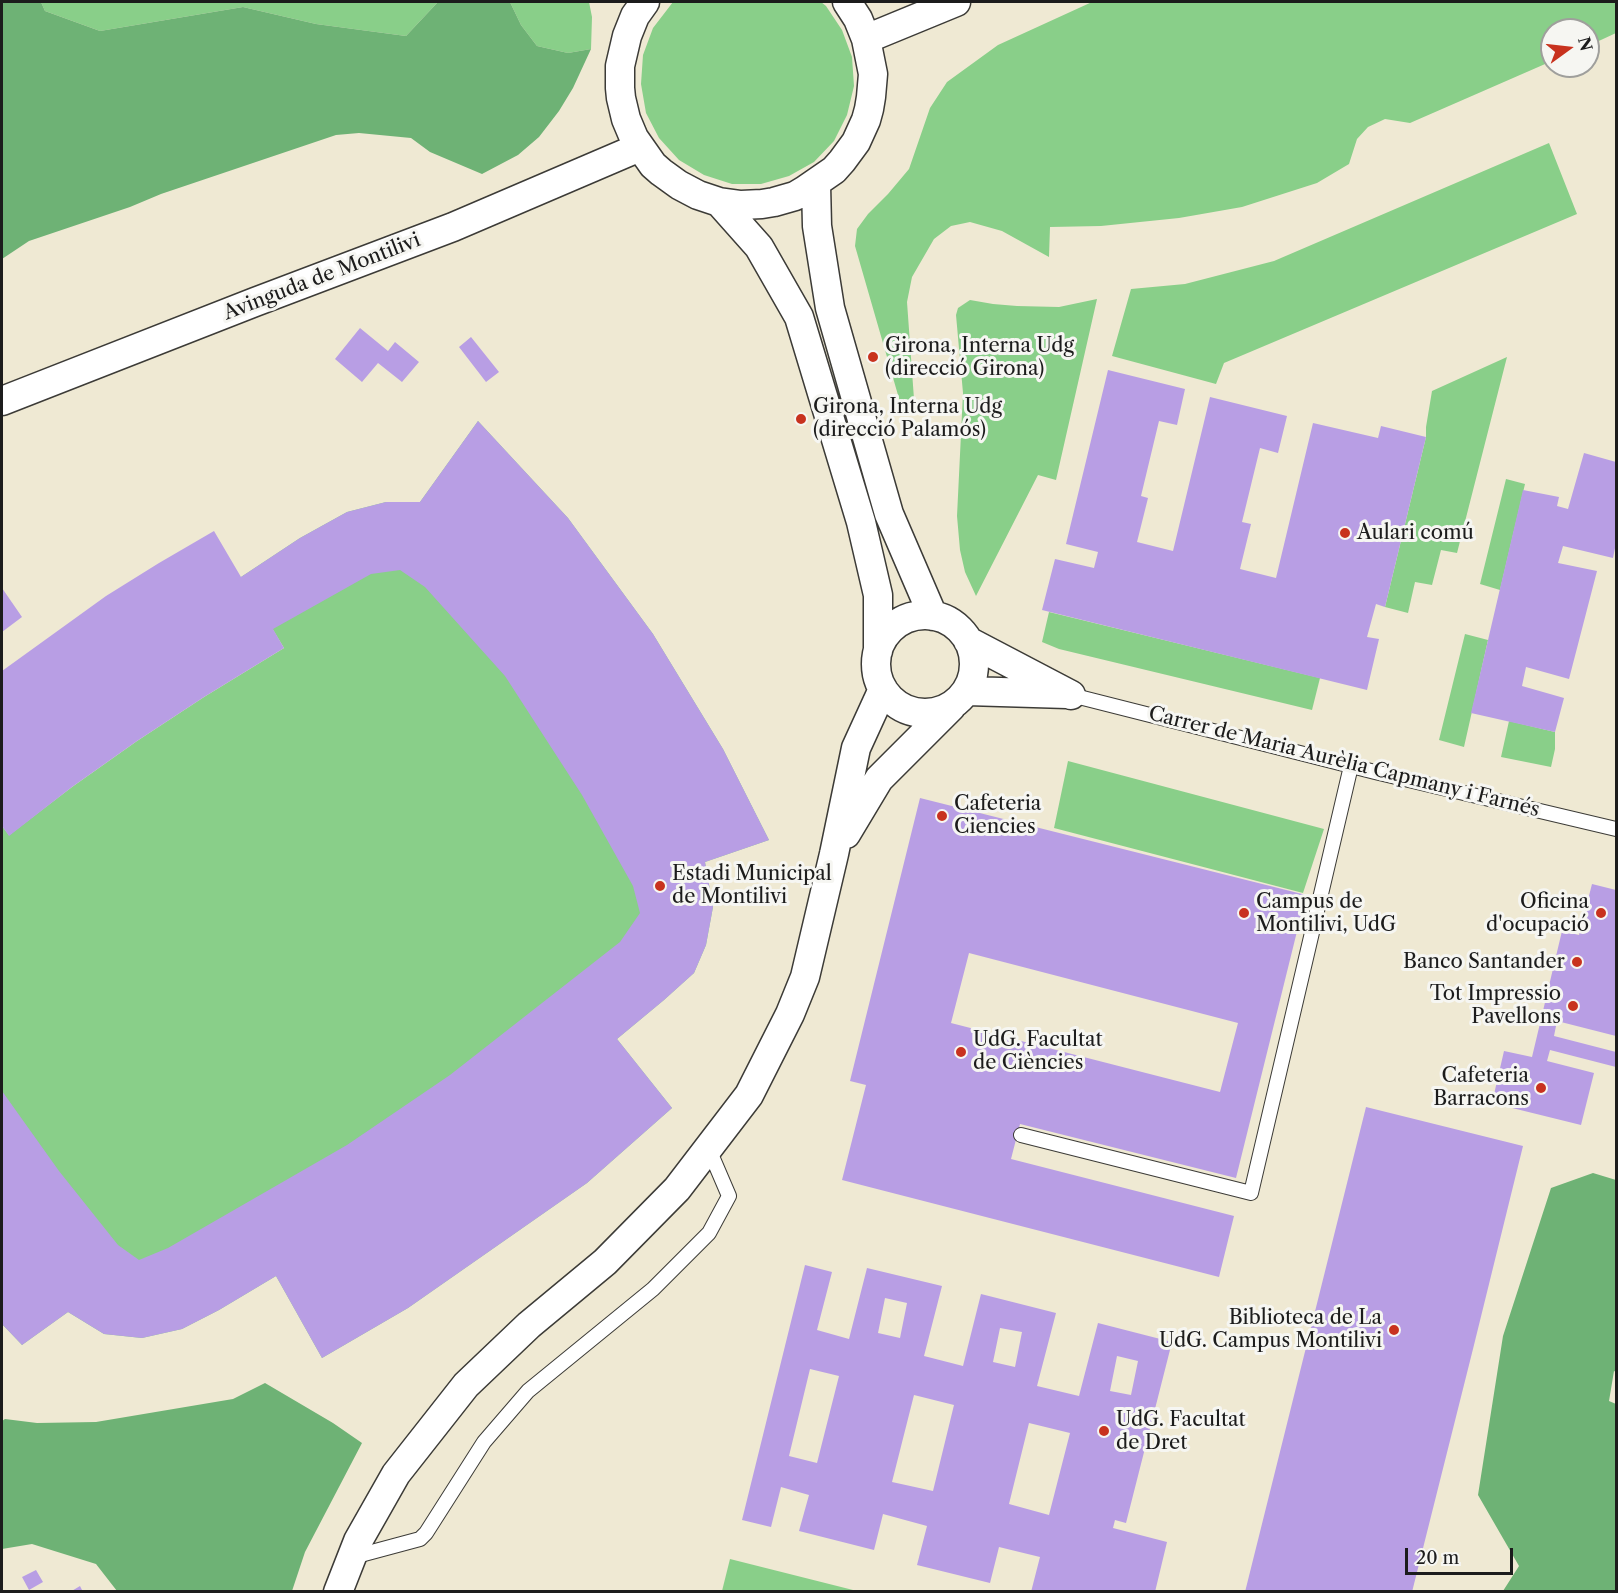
<!DOCTYPE html>
<html>
<head>
<meta charset="utf-8">
<style>
  body { margin:0 }
  #map { position:relative; width:1618px; height:1593px; overflow:hidden; background:#efe9d3; font-family:"Libre Caslon Text",serif }
  canvas { display:block }
  .frame { position:absolute; inset:0; border:3px solid #1c1c1c; pointer-events:none }
  .north { position:absolute; left:1540px; top:18px; width:60px; height:60px; box-sizing:border-box; background:#f6f6f2; border:2px solid #9f9f9c; border-radius:50%; rotate:75deg; font-size:16px; font-weight:700; line-height:24px; text-align:center; color:#1c1c1c }
  .north::after { content:''; display:block; margin:auto; width:21px; height:27px; background:#c8321e; clip-path:polygon(50% 0,100% 100%,50% 72%,0 100%) }
  .scale { position:absolute; left:1405px; top:1548px; width:108px; height:27px; box-sizing:border-box; border:3px solid #1c1c1c; border-top:0; padding-left:8px; font-size:18px; line-height:21px; white-space:nowrap; color:#1c1c1c; -webkit-text-stroke:4px #f6f6f2; paint-order:stroke }
</style>
</head>
<body>
<div id="map">
<canvas width="1618" height="1593"></canvas>
<div class="frame"></div>
<div class="north">N</div>
<div class="scale">20 m</div>
</div>
<script>
const g = document.querySelector('canvas').getContext('2d');
g.lineJoin = 'round';
function fill(path, color) {
  g.fillStyle = color;
  g.fill(path, 'evenodd');
}
function toPath(rows) {
  const path = new Path2D();
  for (const r of rows) {
    if (r.length === 3) {
      path.moveTo(r[0] + r[2], r[1]);
      path.arc(r[0], r[1], r[2], 0, 2 * Math.PI);
      continue;
    }
    path.moveTo(r[0], r[1]);
    for (let i = 2; i < r.length; i += 2) path.lineTo(r[i], r[i + 1]);
  }
  return path;
}
function strokePath(path, color, width, dash) {
  g.strokeStyle = color;
  g.lineWidth = width;
  g.lineCap = dash ? 'butt' : 'round';
  g.setLineDash(dash || []);
  g.stroke(path);
}
function write(font, color, halo, rows, align = 'center') {
  g.font = font + ' "Libre Caslon Text",serif';
  g.lineWidth = 6;
  g.setLineDash([]);
  g.textBaseline = 'middle';
  g.strokeStyle = halo;
  g.fillStyle = color;
  for (const [text, x, y, turn = 0] of rows) {
    g.save();
    g.translate(x, y);
    g.rotate((+turn || 0) * Math.PI / 180);
    g.textAlign = isNaN(turn) ? turn : align;
    if (halo) g.strokeText(text, 0, 0);
    g.fillText(text, 0, 0);
    g.restore();
  }
}
const green = toPath([
  [41,2,441,2,437,3,406,36,316,24,243,7,100,31,45,11],
  [510,2,589,2,592,17,591,49,568,53,537,46,521,25],
  [673,2,821,2,826,6,842,30,852,57,854,86,847,115,834,141,814,162,789,176,761,184,732,184,704,175,679,160,659,138,646,113,641,84,643,55,653,28],
  [1092,2,1616,2,1616,33,1588,46,1588,30,1552,30,1552,61,1410,123,1385,119,1368,127,1357,139,1349,164,1317,183,1242,207,1179,218,1101,226,1050,227,1049,257,1002,231,970,222,951,226,934,239,912,277,907,302,914,399,900,402,855,246,857,229,868,214,888,194,909,169,930,108,947,82,998,45],
  [1549,143,1577,214,1224,363,1216,384,1112,356,1131,289,1185,284,1274,261],
  [1097,299,1056,480,1038,475,976,596,965,572,960,550,957,516,963,393,956,315,958,308,970,300,993,304,1017,306,1059,307],
  [1507,357,1457,553,1441,550,1432,585,1415,582,1408,613,1385,607,1426,437,1426,427,1432,391],
  [478,421,568,518,653,634,723,749,769,840,705,862,713,907,706,945,694,973,664,1000,617,1039,672,1108,587,1183,408,1308,322,1358,276,1276,219,1310,182,1329,142,1338,104,1334,68,1312,22,1345,2,1324,2,826,9,835,72,787,137,741,204,697,284,648,241,577,300,538,347,512,386,502,420,502],
  [1506,479,1525,484,1500,590,1480,584],
  [1049,612,1320,678,1312,710,1059,649,1042,642],
  [1465,634,1488,640,1464,747,1439,740],
  [1509,721,1555,732,1555,749,1551,767,1501,757],
  [1068,761,1324,829,1303,893,1054,828],
  [730,1559,857,1591,722,1591]
]);
const forest = toPath([
  [2,2,41,2,45,11,100,31,243,7,316,24,406,36,437,3,441,2,510,2,521,25,537,46,568,53,591,49,573,88,559,111,539,137,518,155,482,174,430,152,411,138,359,133,336,135,161,194,130,207,29,241,2,259],
  [1593,1173,1616,1180,1616,1372,1614,1371,1609,1401,1616,1404,1616,1591,1503,1591,1519,1566,1478,1495,1503,1336,1551,1188],
  [265,1383,333,1423,362,1443,305,1552,292,1591,117,1591,96,1564,32,1544,2,1549,2,1421,5,1419,37,1423,96,1422,233,1399]
]);
const building = toPath([
  [360,328,388,351,395,342,419,362,402,382,378,363,362,382,335,359],
  [471,337,499,372,486,382,459,347],
  [1108,370,1185,389,1177,425,1159,421,1141,496,1148,498,1137,542,1173,551,1210,397,1287,416,1278,453,1260,448,1242,522,1251,524,1240,569,1276,578,1313,423,1378,438,1381,426,1426,437,1385,607,1376,604,1367,637,1379,639,1367,690,1042,610,1055,559,1094,568,1098,552,1066,544],
  [478,421,568,518,653,634,723,749,769,840,705,862,713,907,706,945,694,973,664,1000,617,1039,672,1108,587,1183,408,1308,322,1358,276,1276,219,1310,182,1329,142,1338,104,1334,68,1312,22,1345,2,1324,2,1091,59,1171,118,1245,139,1260,168,1248,347,1145,450,1075,620,942,640,913,633,886,582,795,505,676,425,587,400,570,371,574,273,629,284,648,204,697,137,741,72,787,9,836,2,826,2,671,106,596,159,563,214,531,241,577,300,538,347,512,386,502,420,502],
  [1584,453,1616,462,1616,543,1613,558,1563,546,1558,563,1597,571,1569,679,1526,667,1522,686,1564,698,1555,732,1471,713,1523,490,1559,497,1557,506,1568,509],
  [2,588,22,617,2,632],
  [920,798,1306,895,1236,1178,1020,1124,1011,1159,1234,1216,1219,1277,842,1180,866,1085,850,1081],
  [969,953,1238,1023,1220,1092,951,1023],
  [1592,884,1616,890,1616,1036,1557,1021,1554,1036,1616,1052,1616,1067,1550,1050,1547,1061,1594,1073,1581,1125,1492,1103,1504,1051,1532,1057,1562,931,1579,935],
  [1366,1107,1523,1146,1473,1349,1412,1592,1245,1592],
  [805,1265,832,1272,817,1330,849,1339,867,1268,942,1286,924,1356,963,1366,981,1294,1056,1313,1037,1386,1079,1396,1098,1323,1172,1342,1126,1523,1115,1520,1113,1528,1167,1542,1155,1592,1031,1592,1040,1557,999,1547,990,1583,917,1565,927,1526,883,1514,874,1550,799,1531,809,1495,781,1487,771,1527,742,1520],
  [885,1298,907,1303,900,1338,878,1333],
  [1000,1328,1022,1332,1015,1367,993,1362],
  [1117,1356,1138,1361,1131,1395,1110,1391],
  [810,1369,839,1376,817,1463,789,1456],
  [914,1395,954,1405,933,1491,892,1482],
  [1029,1423,1070,1433,1049,1515,1009,1504],
  [36,1570,43,1582,29,1590,22,1577],
  [80,1586,83,1592,70,1592]
]);
const lane = toPath([
  [1071,695,1375,772,1616,829],
  [1021,1135,1251,1193,1351,766],
  [353,1557,420,1539,426,1533,484,1442,528,1391,653,1289,709,1233,729,1196,708,1147]
]);
const street = toPath([
  [645,2,635,16,627,36,620,66,620,88,621,98,626,119,634,138,653,165,661,172,679,185,698,195,719,202,741,205,762,204,774,202,795,196,805,190,834,170,842,161,856,142,866,120,869,109,871,97,873,74,866,39,858,19,847,2],
  [866,39,956,2],
  [816,184,817,226,830,308,889,514,933,616],
  [719,202,759,247,799,317,861,522,878,595,878,651],
  [2,401,255,302,453,227,640,147],
  [925,664,49],
  [968,641,1071,695],
  [967,691,1067,694],
  [846,834,879,779,951,707],
  [338,1592,358,1541,396,1474,466,1385,529,1325,605,1262,677,1189,749,1095,790,1014,805,977,834,854,856,748,883,689]
]);
const markers = [
  [873,357,6,"#c8321e"],
  [801,419,6,"#c8321e"],
  [1345,533,6,"#c8321e"],
  [942,816,6,"#c8321e"],
  [660,886,6,"#c8321e"],
  [1244,913,6,"#c8321e"],
  [1601,913,6,"#c8321e"],
  [1577,962,6,"#c8321e"],
  [1573,1006,6,"#c8321e"],
  [961,1052,6,"#c8321e"],
  [1541,1088,6,"#c8321e"],
  [1394,1330,6,"#c8321e"],
  [1104,1431,6,"#c8321e"]
];
const streetNames = [
  ["Avinguda de Montilivi",322,277,-21],
  ["Carrer de Maria Aurèlia Capmany i Farnés",1344,762,14]
];
const poiNames = [
  ["Girona, Interna Udg",885,346],
  ["(direcció Girona)",885,369],
  ["Girona, Interna Udg",813,407],
  ["(direcció Palamós)",813,430],
  ["Aulari comú",1357,533],
  ["Cafeteria",954,804],
  ["Ciencies",954,827],
  ["Estadi Municipal",672,874],
  ["de Montilivi",672,897],
  ["Campus de",1256,902],
  ["Montilivi, UdG",1256,925],
  ["Oficina",1589,902,"right"],
  ["d'ocupació",1589,925,"right"],
  ["Banco Santander",1565,962,"right"],
  ["Tot Impressio",1561,994,"right"],
  ["Pavellons",1561,1017,"right"],
  ["UdG. Facultat",973,1040],
  ["de Ciències",973,1063],
  ["Cafeteria",1529,1076,"right"],
  ["Barracons",1529,1099,"right"],
  ["Biblioteca de La",1382,1318,"right"],
  ["UdG. Campus Montilivi",1382,1341,"right"],
  ["UdG. Facultat",1116,1420],
  ["de Dret",1116,1443]
];
fill(green, '#89cf89');
fill(forest, '#6eb275');
fill(building, '#b89ee4');
strokePath(lane, '#3c3b37', 16);
strokePath(street, '#3c3b37', 31);
strokePath(lane, '#fff', 14);
strokePath(street, '#fff', 28);
for (const [x, y, r, color] of markers) {
  const dot = new Path2D();
  dot.arc(x, y, r, 0, 2 * Math.PI);
  g.fillStyle = color;
  g.fill(dot);
  strokePath(dot, '#f6f6f2', 2);
}
write('20px', '#1c1c1c', '#f6f6f2', streetNames);
write('20px', '#1c1c1c', '#f6f6f2', poiNames, 'left');
</script>
</body>
</html>
